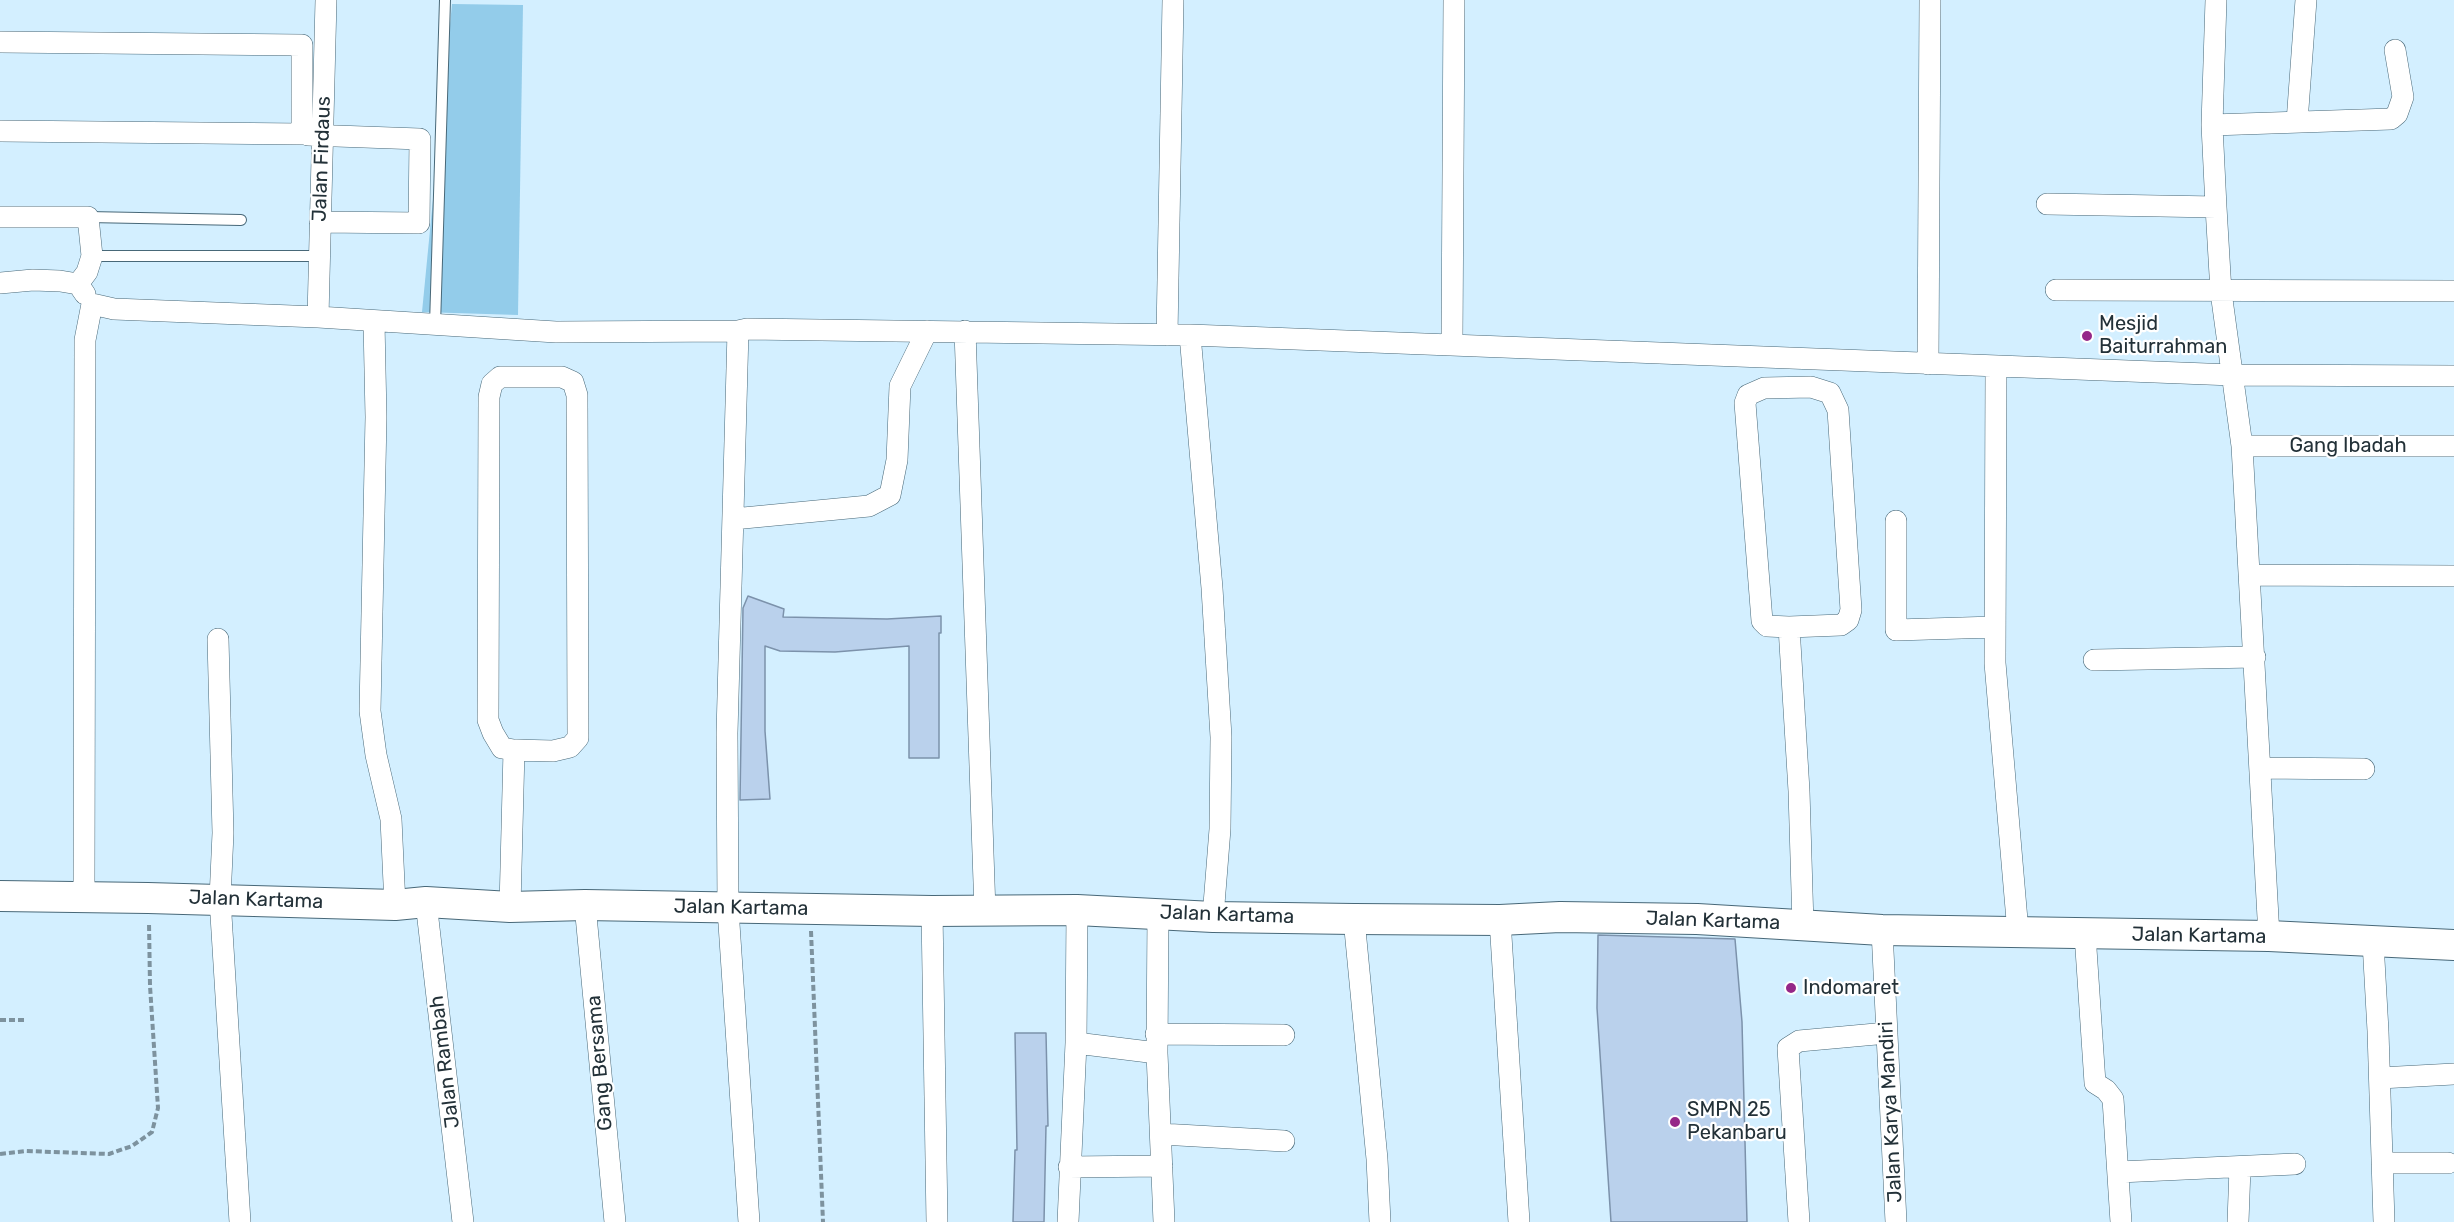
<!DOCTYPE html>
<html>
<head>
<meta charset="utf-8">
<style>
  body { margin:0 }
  canvas { display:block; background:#d3efff }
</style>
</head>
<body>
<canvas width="2454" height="1222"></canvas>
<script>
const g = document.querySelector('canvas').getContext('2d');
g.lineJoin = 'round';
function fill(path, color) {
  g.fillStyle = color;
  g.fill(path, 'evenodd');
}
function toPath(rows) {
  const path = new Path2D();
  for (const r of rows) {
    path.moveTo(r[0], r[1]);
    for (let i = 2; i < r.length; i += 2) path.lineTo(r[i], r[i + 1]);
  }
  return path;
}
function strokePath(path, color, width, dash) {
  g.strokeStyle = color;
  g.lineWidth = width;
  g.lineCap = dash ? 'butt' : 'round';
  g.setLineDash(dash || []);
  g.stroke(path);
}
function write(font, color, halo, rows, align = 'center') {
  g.font = font + ' Rubik,sans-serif';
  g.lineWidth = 4.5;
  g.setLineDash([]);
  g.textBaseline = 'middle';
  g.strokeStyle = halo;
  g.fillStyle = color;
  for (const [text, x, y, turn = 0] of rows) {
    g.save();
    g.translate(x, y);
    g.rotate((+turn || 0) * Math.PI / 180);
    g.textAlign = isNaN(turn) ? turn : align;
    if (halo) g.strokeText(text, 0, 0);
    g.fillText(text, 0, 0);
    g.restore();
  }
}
const green = toPath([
  [452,4,523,5,518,315,422,312]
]);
const building = toPath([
  [748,596,784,609,783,617,887,619,941,616,941,633,939,633,939,758,909,758,909,646,835,652,780,651,765,646,765,731,770,799,740,800,743,608,748,596],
  [1598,935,1735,939,1742,1022,1747,1222,1611,1222,1597,1008,1598,935],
  [1015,1033,1046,1033,1048,1126,1046,1126,1044,1222,1013,1222,1015,1150,1017,1150,1015,1033]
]);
const path = toPath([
  [811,931,823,1222],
  [0,1020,25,1020],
  [0,1154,26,1151,109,1154,132,1146,152,1132,158,1108,150,986,149,922]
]);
const lane = toPath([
  [88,217,241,220],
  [92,256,319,256],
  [435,325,445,0]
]);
const street = toPath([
  [2216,0,2212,125,2216,207,2221,292,2242,446,2269,936],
  [0,42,302,45,302,134,0,131],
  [2297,122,2306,0],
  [2212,125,2391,119,2397,114,2403,97,2395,50],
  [308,135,420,139,419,223,320,222],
  [2047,204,2216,207],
  [0,217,88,217,92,256,87,272,78,284],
  [0,283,33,280,60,281,78,284,85,294],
  [2056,290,2454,291],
  [318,317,326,0],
  [374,322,376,417,370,711,376,755,391,819,395,905],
  [738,331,727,733,728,909,749,1222],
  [965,331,985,911],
  [1167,335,1173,0],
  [1190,335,1212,588,1221,737,1220,829,1213,917],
  [1452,344,1454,0],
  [1928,364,1930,0],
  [1996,367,1995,663,2018,932],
  [500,377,562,377,573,382,577,395,578,738,570,747,553,751,514,750,502,748,493,733,488,720,489,397,492,384,500,377],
  [1811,387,1830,393,1838,410,1851,610,1848,620,1841,625,1789,627,1767,626,1762,621,1745,403,1748,395,1764,388,1811,387],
  [2242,446,2454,446],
  [733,519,869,506,890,495,897,460,900,386,927,331],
  [1896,521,1896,630,1995,627],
  [2249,575,2454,576],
  [1789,627,1799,791,1803,925],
  [218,639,223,833,220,899,240,1222],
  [2094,660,2255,657],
  [2260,768,2364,769],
  [84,896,85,340,92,304,114,309,318,317,556,332,738,331,747,329,1190,335,2233,375,2454,376],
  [426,902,463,1222],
  [585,905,615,1222],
  [510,907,514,750],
  [932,911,937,1222],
  [1158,913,1157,1053,1164,1222],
  [1354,919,1377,1159,1380,1222],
  [1500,920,1519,1222],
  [1882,930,1896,1222],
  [2085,934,2095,1083,2106,1090,2113,1099,2121,1222],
  [2373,942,2378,1031,2384,1222],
  [1156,1034,1284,1035],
  [1076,1043,1077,910],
  [2380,1078,2454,1074],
  [1161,1134,1284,1141],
  [2382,1163,2448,1163],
  [1069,1167,1162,1166],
  [2119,1172,2295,1164],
  [1068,1222,1076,1043,1157,1053],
  [1799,1222,1788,1048,1799,1041,1887,1033],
  [2238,1222,2240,1168]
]);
const secondary = toPath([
  [0,896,148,898,395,905,426,902,510,907,585,905,932,911,1077,910,1213,917,1354,919,1500,920,1560,917,1697,919,1882,930,2269,936,2454,945]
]);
const markers = [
  [2087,336,6,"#952788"],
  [1791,988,6,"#952788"],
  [1675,1122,6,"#952788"]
];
const streetNames = [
  ["Jalan Firdaus",322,159,-88],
  ["Gang Ibadah",2348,446],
  ["Jalan Kartama",256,900,2],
  ["Jalan Kartama",741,908,1],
  ["Jalan Kartama",1227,915,2],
  ["Jalan Kartama",1713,921,2],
  ["Jalan Kartama",2199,936,1],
  ["Jalan Rambah",445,1062,-97],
  ["Gang Bersama",600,1063,-95],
  ["Jalan Karya Mandiri",1891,1112,-93]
];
const poiNames = [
  ["Mesjid",2099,324],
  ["Baiturrahman",2099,347],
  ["Indomaret",1803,988],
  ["SMPN 25",1687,1110],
  ["Pekanbaru",1687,1133]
];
fill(green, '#93ccea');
fill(building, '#bad1ec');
strokePath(building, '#7c92ab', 1.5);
strokePath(lane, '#486878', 12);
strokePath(street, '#486878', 22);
strokePath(secondary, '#486878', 32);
strokePath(path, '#7d929e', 4, [6, 3]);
strokePath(lane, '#fff', 10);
strokePath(street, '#fff', 21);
strokePath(secondary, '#fff', 30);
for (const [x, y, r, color] of markers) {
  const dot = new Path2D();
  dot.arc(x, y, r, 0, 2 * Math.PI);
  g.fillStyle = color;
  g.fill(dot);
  strokePath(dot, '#fff', 2);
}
write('20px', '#233138', '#fff', streetNames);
write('20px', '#233138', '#fff', poiNames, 'left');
</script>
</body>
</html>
